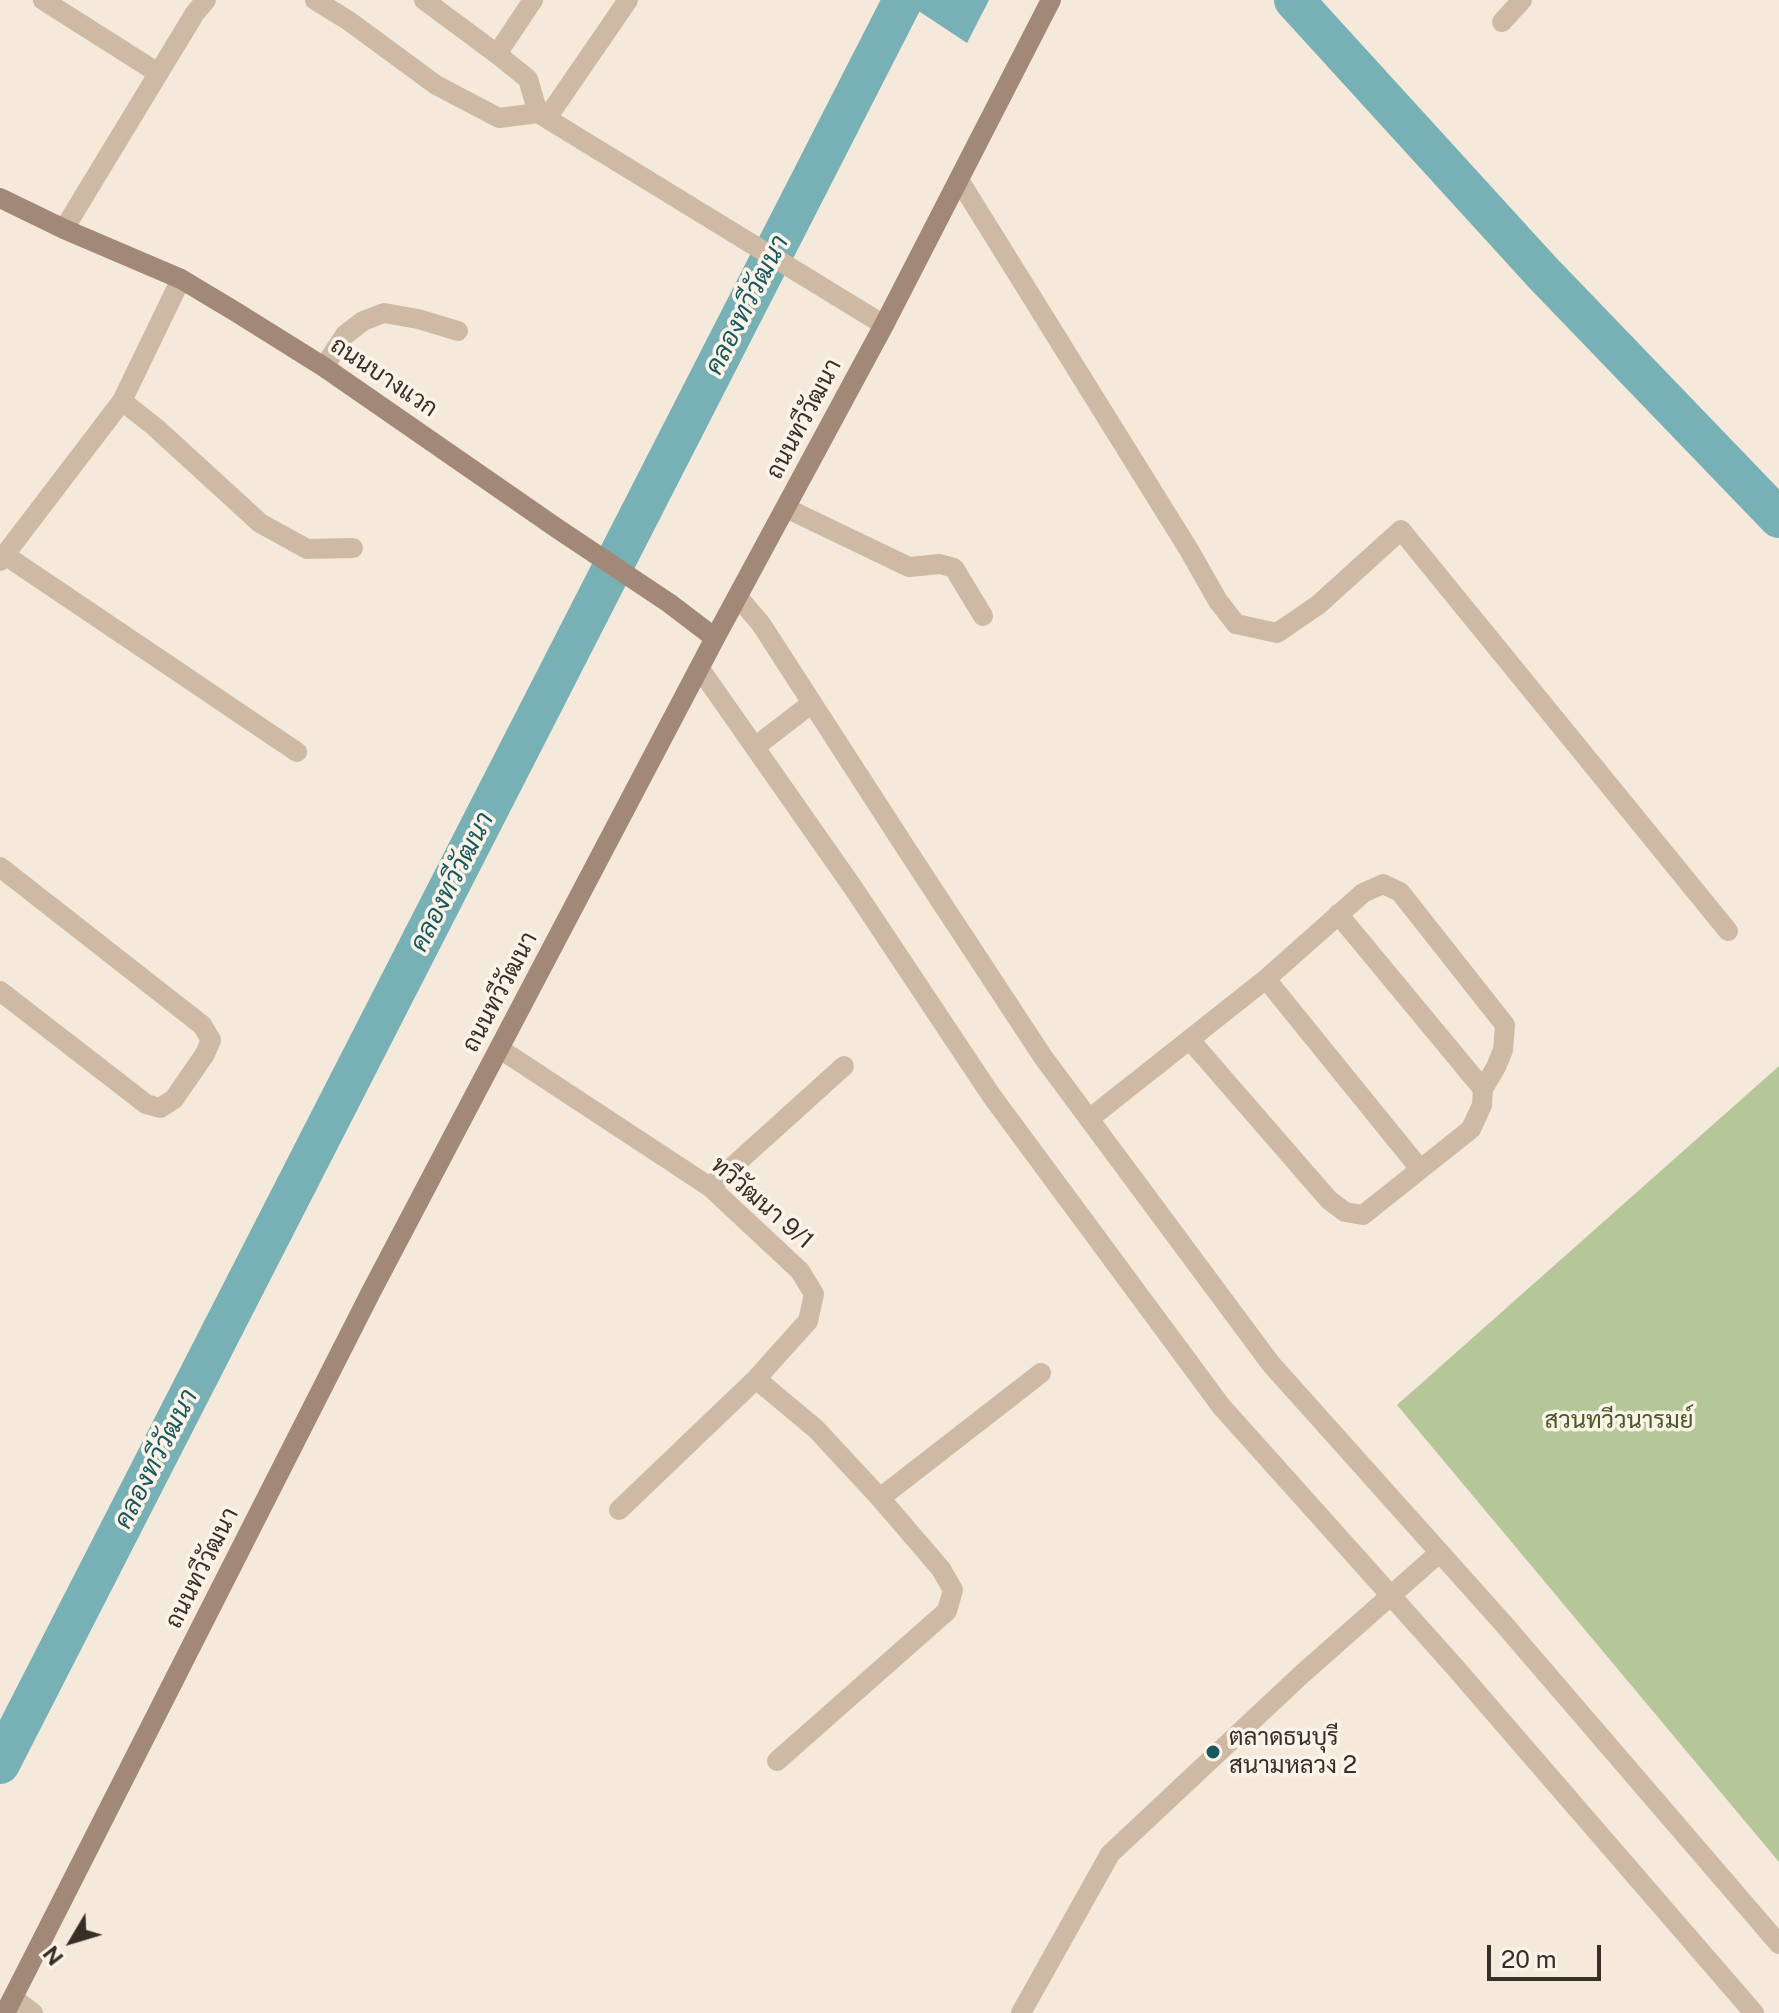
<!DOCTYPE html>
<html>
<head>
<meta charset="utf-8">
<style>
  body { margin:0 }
  #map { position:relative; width:1779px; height:2013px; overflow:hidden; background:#f5e9db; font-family:"Public Sans",sans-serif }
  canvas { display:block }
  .north { position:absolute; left:32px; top:1901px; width:80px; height:80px; -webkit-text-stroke:6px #fcf3e8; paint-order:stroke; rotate:232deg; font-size:22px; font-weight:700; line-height:32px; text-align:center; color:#392e27 }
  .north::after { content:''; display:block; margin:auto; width:28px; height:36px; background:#392e27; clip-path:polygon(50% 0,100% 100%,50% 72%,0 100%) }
  .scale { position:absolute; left:1487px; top:1945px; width:114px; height:36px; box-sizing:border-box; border:4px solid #392e27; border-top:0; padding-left:10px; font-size:24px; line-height:28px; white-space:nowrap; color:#392e27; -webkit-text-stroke:6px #fcf3e8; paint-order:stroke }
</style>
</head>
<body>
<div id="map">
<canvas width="1779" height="2013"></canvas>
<div class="north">N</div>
<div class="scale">20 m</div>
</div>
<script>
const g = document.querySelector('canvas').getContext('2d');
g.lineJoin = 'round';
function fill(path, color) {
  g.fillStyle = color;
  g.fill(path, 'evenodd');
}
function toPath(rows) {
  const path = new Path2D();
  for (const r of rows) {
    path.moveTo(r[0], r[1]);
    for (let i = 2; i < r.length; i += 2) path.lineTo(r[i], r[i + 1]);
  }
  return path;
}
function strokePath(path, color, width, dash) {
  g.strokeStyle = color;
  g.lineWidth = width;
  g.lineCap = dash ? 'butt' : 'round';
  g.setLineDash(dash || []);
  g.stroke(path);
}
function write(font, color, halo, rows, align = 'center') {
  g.font = font + ' "Public Sans",Sarabun,sans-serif';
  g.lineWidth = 7;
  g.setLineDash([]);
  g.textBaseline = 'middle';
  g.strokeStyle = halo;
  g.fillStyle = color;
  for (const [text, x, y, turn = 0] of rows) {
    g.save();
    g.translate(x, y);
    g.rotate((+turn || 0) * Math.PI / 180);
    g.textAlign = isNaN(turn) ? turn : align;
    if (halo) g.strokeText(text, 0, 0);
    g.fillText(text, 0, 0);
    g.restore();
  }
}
const green = toPath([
  [1779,1066,1779,1862,1397,1405]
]);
const water = toPath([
  [902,0,989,0,967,43]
]);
const canal = toPath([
  [1294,0,1542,272,1779,518],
  [0,1764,903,0]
]);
const lane = toPath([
  [497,54,533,0],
  [547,118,628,0],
  [959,180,1189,550,1218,601,1236,624,1277,633,1318,605,1401,530,1728,931],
  [324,367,345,335,363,321,384,313,418,319,458,331],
  [786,508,909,567,940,564,954,568,983,616],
  [1338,914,1483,1089],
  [1266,979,1420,1169],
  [1089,1119,1266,979,1363,893,1383,884,1400,892,1505,1025,1503,1050,1496,1067,1483,1089,1482,1105,1471,1129,1363,1215,1345,1212,1329,1200,1190,1040],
  [1021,2013,1110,1854,1301,1675,1439,1553]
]);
const street = toPath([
  [43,0,158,73],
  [315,0,349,21,436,85,499,118,538,113],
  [424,0,497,54,528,79,538,113,884,325],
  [1502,22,1522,0],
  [64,229,195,13,206,0],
  [122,401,155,427,260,523,307,549,353,548],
  [5,555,297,752],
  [0,561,122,401,181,279],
  [738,597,761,624,909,853,1043,1057,1271,1364,1502,1622,1779,1944],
  [700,669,854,889,991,1095,1221,1406,1453,1665,1754,2013],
  [755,747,812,703],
  [0,867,202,1025,211,1040,205,1054,174,1099,160,1108,146,1104,0,991],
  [500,1049,710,1187,800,1271,814,1294,808,1321,756,1379,619,1510],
  [710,1187,844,1066],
  [756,1379,816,1429,880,1498,941,1569,953,1590,947,1611,777,1761],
  [880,1498,1041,1373],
  [13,1998,33,2013]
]);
const secondary = toPath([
  [0,198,64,229,181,279,236,312,324,367,558,529,669,603,715,638],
  [5,2013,371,1292,715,638,884,325,1051,0]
]);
const markers = [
  [1213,1752,8,"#185960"]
];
const streetNames = [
  ["ถนนบางแวก",384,377,34],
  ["ถนนทวีวัฒนา",804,419,-62],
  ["ถนนทวีวัฒนา",500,992,-62],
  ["ทวีวัฒนา 9/1",762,1203,41],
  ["ถนนทวีวัฒนา",202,1568,-63]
];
const parkNames = [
  ["สวนทวีวนารมย์",1619,1421]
];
const poiNames = [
  ["ตลาดธนบุรี",1229,1738],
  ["สนามหลวง 2",1229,1766]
];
const waterNames = [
  ["คลองทวีวัฒนา",747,305,-63],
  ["คลองทวีวัฒนา",452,882,-63],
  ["คลองทวีวัฒนา",156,1459,-63]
];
fill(green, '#b5c699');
fill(water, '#77b1b5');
strokePath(canal, '#77b1b5', 40);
strokePath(lane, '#ceb9a5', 20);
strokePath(street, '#ceb9a5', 20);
strokePath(secondary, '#a28876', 20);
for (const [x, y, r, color] of markers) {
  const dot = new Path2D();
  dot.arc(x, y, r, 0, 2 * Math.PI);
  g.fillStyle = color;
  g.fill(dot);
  strokePath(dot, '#fcf3e8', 3);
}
write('24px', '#392e27', '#fcf3e8', streetNames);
write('24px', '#475b28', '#fcf3e8', parkNames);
write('24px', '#392e27', '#fcf3e8', poiNames, 'left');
write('italic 26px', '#185960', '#fcf3e8', waterNames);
</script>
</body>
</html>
